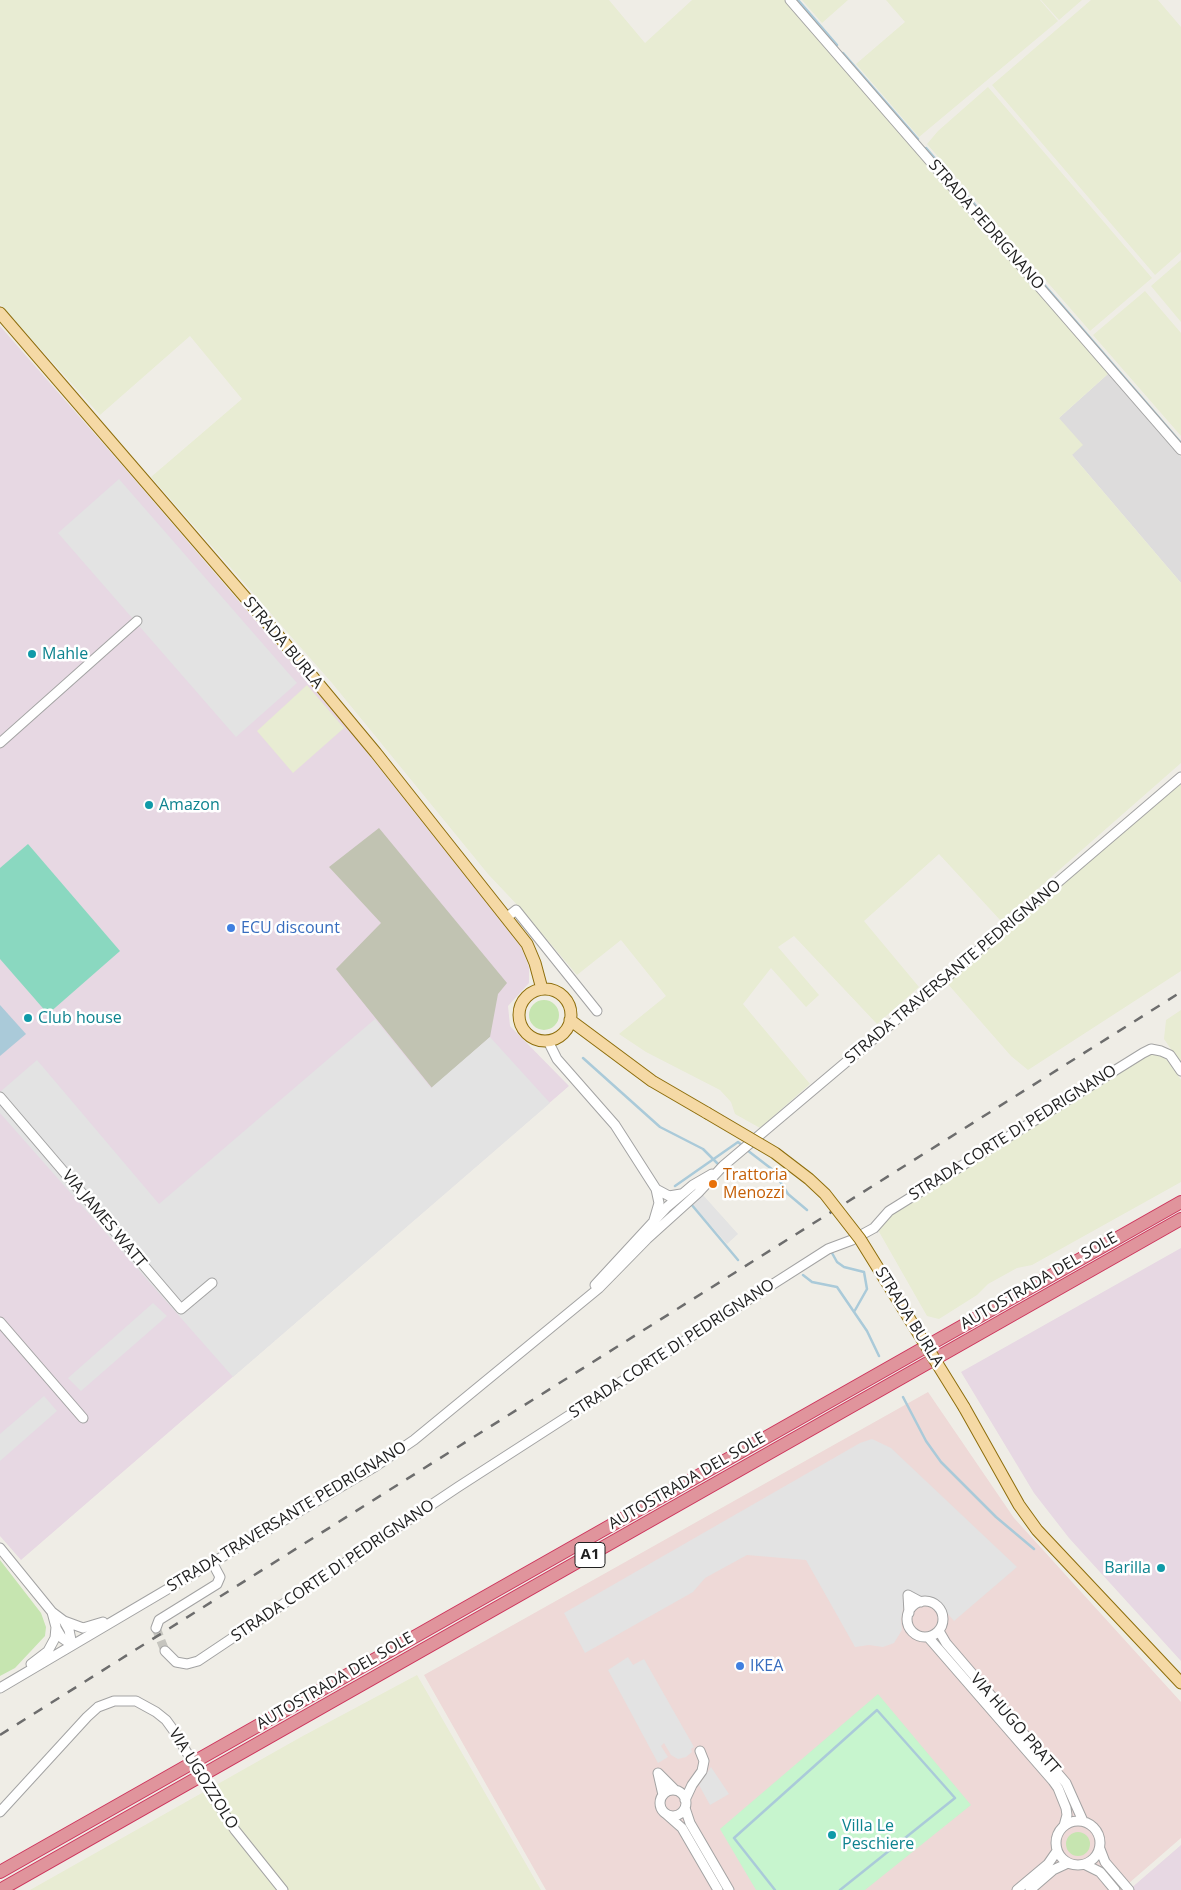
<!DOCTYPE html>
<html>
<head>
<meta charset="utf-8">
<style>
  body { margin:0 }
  canvas { display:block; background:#efede6 }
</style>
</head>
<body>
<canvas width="1181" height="1890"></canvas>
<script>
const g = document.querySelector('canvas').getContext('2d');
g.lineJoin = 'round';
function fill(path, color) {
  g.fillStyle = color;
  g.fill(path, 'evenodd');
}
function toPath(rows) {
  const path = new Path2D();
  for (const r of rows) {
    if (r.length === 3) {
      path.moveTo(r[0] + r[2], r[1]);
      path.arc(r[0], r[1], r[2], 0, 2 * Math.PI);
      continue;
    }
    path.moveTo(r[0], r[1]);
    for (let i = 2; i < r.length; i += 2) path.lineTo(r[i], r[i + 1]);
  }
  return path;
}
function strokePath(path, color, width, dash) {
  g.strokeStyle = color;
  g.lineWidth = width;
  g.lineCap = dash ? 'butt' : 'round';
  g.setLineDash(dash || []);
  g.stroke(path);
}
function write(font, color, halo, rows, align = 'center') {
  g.font = font + ' "Open Sans",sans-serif';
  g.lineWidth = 5;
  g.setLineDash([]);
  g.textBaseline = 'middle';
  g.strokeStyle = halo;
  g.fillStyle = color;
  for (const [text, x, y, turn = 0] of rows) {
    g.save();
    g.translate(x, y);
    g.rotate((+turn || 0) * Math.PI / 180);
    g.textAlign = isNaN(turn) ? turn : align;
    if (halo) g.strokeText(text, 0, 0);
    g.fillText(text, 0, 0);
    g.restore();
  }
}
const residential = toPath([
  [1109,373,1181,457,1181,583,1072,455,1059,418]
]);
const commercial = toPath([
  [928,1392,1014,1518,1181,1702,1181,1838,1121,1890,546,1890,424,1675]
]);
const industrial = toPath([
  [0,326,128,472,346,726,521,947,529,967,529,983,508,1006,510,1026,569,1086,21,1560,0,1536],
  [1181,1248,1181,1661,1069,1538,1034,1493,961,1372],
  [1181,1845,1181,1890,1129,1890]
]);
const construction = toPath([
  [379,828,507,983,498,994,490,1037,432,1088,336,969,381,923,329,867]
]);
const farmland = toPath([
  [0,0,609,0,645,43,692,0,785,0,1109,373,1059,418,1083,445,1072,455,1181,583,1181,763,1001,921,939,854,864,921,919,987,877,1024,794,936,778,947,819,995,806,1007,771,968,743,1004,810,1084,760,1128,735,1114,731,1102,720,1090,646,1052,619,1034,666,996,621,940,577,975,522,910,488,874,332,683,151,477,242,399,190,336,100,415,0,304],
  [802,0,848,0,822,23],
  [886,0,1040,0,1058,21,919,137,856,64,905,22],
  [1041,0,1082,0,1059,20],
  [1091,0,1158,0,1181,27,1181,252,1155,275,992,85],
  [988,87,1152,278,1090,331,927,144,938,131],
  [1181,260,1181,322,1151,286],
  [1145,291,1181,333,1181,436,1093,335],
  [307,685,344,728,293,773,257,731],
  [1181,782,1181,971,1028,1070,1011,1056,947,983],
  [1181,1010,1181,1064,1164,1039,1166,1020],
  [1146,1053,1155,1053,1162,1056,1169,1062,1181,1080,1181,1182,1032,1265,1017,1268,988,1284,977,1295,939,1319,927,1316,878,1230,887,1217],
  [417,1675,541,1890,30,1890,301,1737]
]);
const grass = toPath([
  [544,1015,15],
  [0,1560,41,1613,46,1627,45,1636,15,1668,0,1676],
  [1078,1844,12]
]);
const park = toPath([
  [878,1694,971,1805,865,1890,756,1890,720,1829]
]);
const pitch = toPath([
  [28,844,120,951,48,1014,0,959,0,868]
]);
const parking = toPath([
  [119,479,297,683,236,737,58,533],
  [375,1019,431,1088,490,1037,550,1103,233,1377,0,1113,0,1092,37,1060,159,1204],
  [703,1195,738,1234,727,1244,692,1204],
  [153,1303,167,1316,81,1391,68,1378],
  [44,1396,57,1411,0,1461,0,1434],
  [872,1439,891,1448,1017,1567,954,1621,934,1598,921,1596,913,1598,908,1601,903,1609,901,1620,902,1630,894,1643,883,1647,869,1645,855,1647,806,1560,747,1555,705,1578,693,1592,585,1653,564,1613,860,1443],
  [628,1657,633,1665,644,1659,694,1747,691,1749,692,1752,686,1757,678,1759,671,1755,664,1743,661,1746,668,1757,658,1763,608,1670],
  [711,1767,729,1794,710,1805,699,1785]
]);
const water = toPath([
  [0,1005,26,1034,0,1056]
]);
const stream = toPath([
  [798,0,837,45],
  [843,53,918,139],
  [926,148,1181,443],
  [583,1058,660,1127,703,1149,718,1164],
  [747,1150,773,1170,788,1194,807,1210],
  [675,1186,738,1142,743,1146],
  [691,1204,738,1260],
  [832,1253,837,1262,844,1267,864,1272,867,1289,854,1312],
  [803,1275,812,1282,837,1287,867,1331,879,1356],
  [903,1397,926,1441,941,1462,996,1517,1034,1549],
  [775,1890,734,1838,877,1710,955,1798,840,1890]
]);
const minorTunnel = toPath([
  [156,1628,165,1651]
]);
const minor = toPath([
  [790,0,1181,450],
  [0,743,137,621],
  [506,918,516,910,597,1011],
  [548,1041,557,1059,615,1125,656,1189,659,1203,654,1220],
  [0,1097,181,1309,212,1283],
  [656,1189,669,1196,681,1194],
  [595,1285,667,1207,693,1185,712,1174],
  [0,1322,83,1418],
  [0,1548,52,1612],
  [925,1619,18],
  [909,1613,908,1595,921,1602],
  [56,1628,62,1638,72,1645,69,1630,64,1621],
  [156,1628,159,1620,217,1584,220,1577,212,1562],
  [939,1631,946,1643,1066,1783,1083,1821],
  [928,1637,1053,1781,1058,1788,1066,1808,1067,1815,1064,1826],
  [165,1651,176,1662,187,1664,198,1661,458,1487,734,1309,828,1249,852,1240,874,1228,889,1211,1143,1053,1151,1049,1161,1051,1170,1055,1181,1071],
  [31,1664,48,1651,55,1638,56,1627,52,1612,64,1621,83,1628,103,1622],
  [0,1688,376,1466,414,1440,599,1288,647,1239,698,1193,723,1166,967,960,1181,777],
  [673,1803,13],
  [663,1795,658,1773,675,1790],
  [214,1798,235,1830,283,1890],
  [685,1800,692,1785,702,1771,704,1761,700,1751],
  [685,1808,690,1823,729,1890],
  [0,1812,87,1717,98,1707,114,1701,136,1701,156,1712,166,1720,174,1731],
  [665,1813,682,1828,718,1890],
  [1078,1843,22],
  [1100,1849,1105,1862,1129,1890],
  [1086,1865,1100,1872,1115,1890],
  [1017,1890,1048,1864,1057,1851],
  [1030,1890,1053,1870,1068,1863]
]);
const major = toPath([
  [0,313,282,640,376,753,527,944,535,963,542,989],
  [545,1015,26],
  [570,1020,652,1081,707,1113],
  [964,1407,1019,1505,1037,1530,1181,1683]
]);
const highway = toPath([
  [0,1872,1181,1202],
  [0,1890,1181,1219]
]);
const rail = toPath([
  [0,1735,1181,992]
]);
const minorBridge = toPath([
  [174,1731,214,1798]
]);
const majorBridge = toPath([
  [707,1113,775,1153,809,1179,825,1194,860,1239,964,1407]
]);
const markers = [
  [32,654,5,"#0f9aa8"],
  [149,805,5,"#0f9aa8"],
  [231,928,5,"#3f7fe0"],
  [28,1018,5,"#0f9aa8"],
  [713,1184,5,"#e8710a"],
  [1161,1568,5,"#0f9aa8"],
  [740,1666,5,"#3f7fe0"],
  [832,1835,5,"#0f9aa8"]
];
const shields = [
  [590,1555,30]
];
const shieldNames = [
  ["A1",590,1555]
];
const streetNames = [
  ["STRADA PEDRIGNANO",986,225,49],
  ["STRADA BURLA",283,643,50],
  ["STRADA TRAVERSANTE PEDRIGNANO",953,972,-40],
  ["STRADA CORTE DI PEDRIGNANO",1013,1133,-32],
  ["VIA JAMES WATT",104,1219,50],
  ["AUTOSTRADA DEL SOLE",1039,1281,-30],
  ["STRADA BURLA",909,1317,58],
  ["STRADA CORTE DI PEDRIGNANO",672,1349,-33],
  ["AUTOSTRADA DEL SOLE",687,1481,-30],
  ["STRADA TRAVERSANTE PEDRIGNANO",287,1517,-31],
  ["STRADA CORTE DI PEDRIGNANO",333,1571,-34],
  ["AUTOSTRADA DEL SOLE",335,1681,-30],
  ["VIA HUGO PRATT",1015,1724,49],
  ["VIA UGOZZOLO",203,1779,58]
];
const cultureNames = [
  ["Mahle",42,654],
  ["Amazon",159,805],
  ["Club house",38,1018],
  ["Barilla",1151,1568,"right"],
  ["Villa Le",842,1826],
  ["Peschiere",842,1844]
];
const shopNames = [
  ["ECU discount",241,928],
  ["IKEA",750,1666]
];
const foodNames = [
  ["Trattoria",723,1175],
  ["Menozzi",723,1193]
];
fill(residential, '#dddcdc');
fill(commercial, '#eed9d7');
fill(industrial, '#e7d8e3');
fill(construction, '#c1c3b2');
fill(farmland, '#e8ecd3');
fill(grass, '#c6e5b0');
fill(park, '#c7f5ce');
fill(pitch, '#8ad8c0');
fill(parking, '#e3e3e3');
fill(water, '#aacad9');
strokePath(stream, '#aacad9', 2.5);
strokePath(minorTunnel, '#c5c4be', 9, [9, 4.5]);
strokePath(minor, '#a3a3a3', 11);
strokePath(major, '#8e6e0c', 13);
strokePath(highway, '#cd335b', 14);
strokePath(minor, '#fff', 9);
strokePath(major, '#f5d9a5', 11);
strokePath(highway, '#e0949c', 12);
strokePath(rail, '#6d6d6d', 2.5, [10, 10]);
strokePath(minorBridge, '#a3a3a3', 11, []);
strokePath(majorBridge, '#8e6e0c', 13, []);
strokePath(minorBridge, '#fff', 9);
strokePath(majorBridge, '#f5d9a5', 11);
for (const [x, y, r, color] of markers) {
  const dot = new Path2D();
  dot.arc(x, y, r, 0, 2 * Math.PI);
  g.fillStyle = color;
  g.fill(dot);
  strokePath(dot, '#fff', 2);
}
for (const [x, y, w] of shields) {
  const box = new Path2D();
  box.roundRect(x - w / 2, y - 12.5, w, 25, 4);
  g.fillStyle = '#fff';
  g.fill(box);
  strokePath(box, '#1f1f1f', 1);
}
write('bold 15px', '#1f1f1f', null, shieldNames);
write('16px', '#1f1f1f', '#fff', streetNames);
write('16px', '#0d838f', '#fff', cultureNames, 'left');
write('16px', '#366cbe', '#fff', shopNames, 'left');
write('16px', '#c56008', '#fff', foodNames, 'left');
</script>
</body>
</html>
